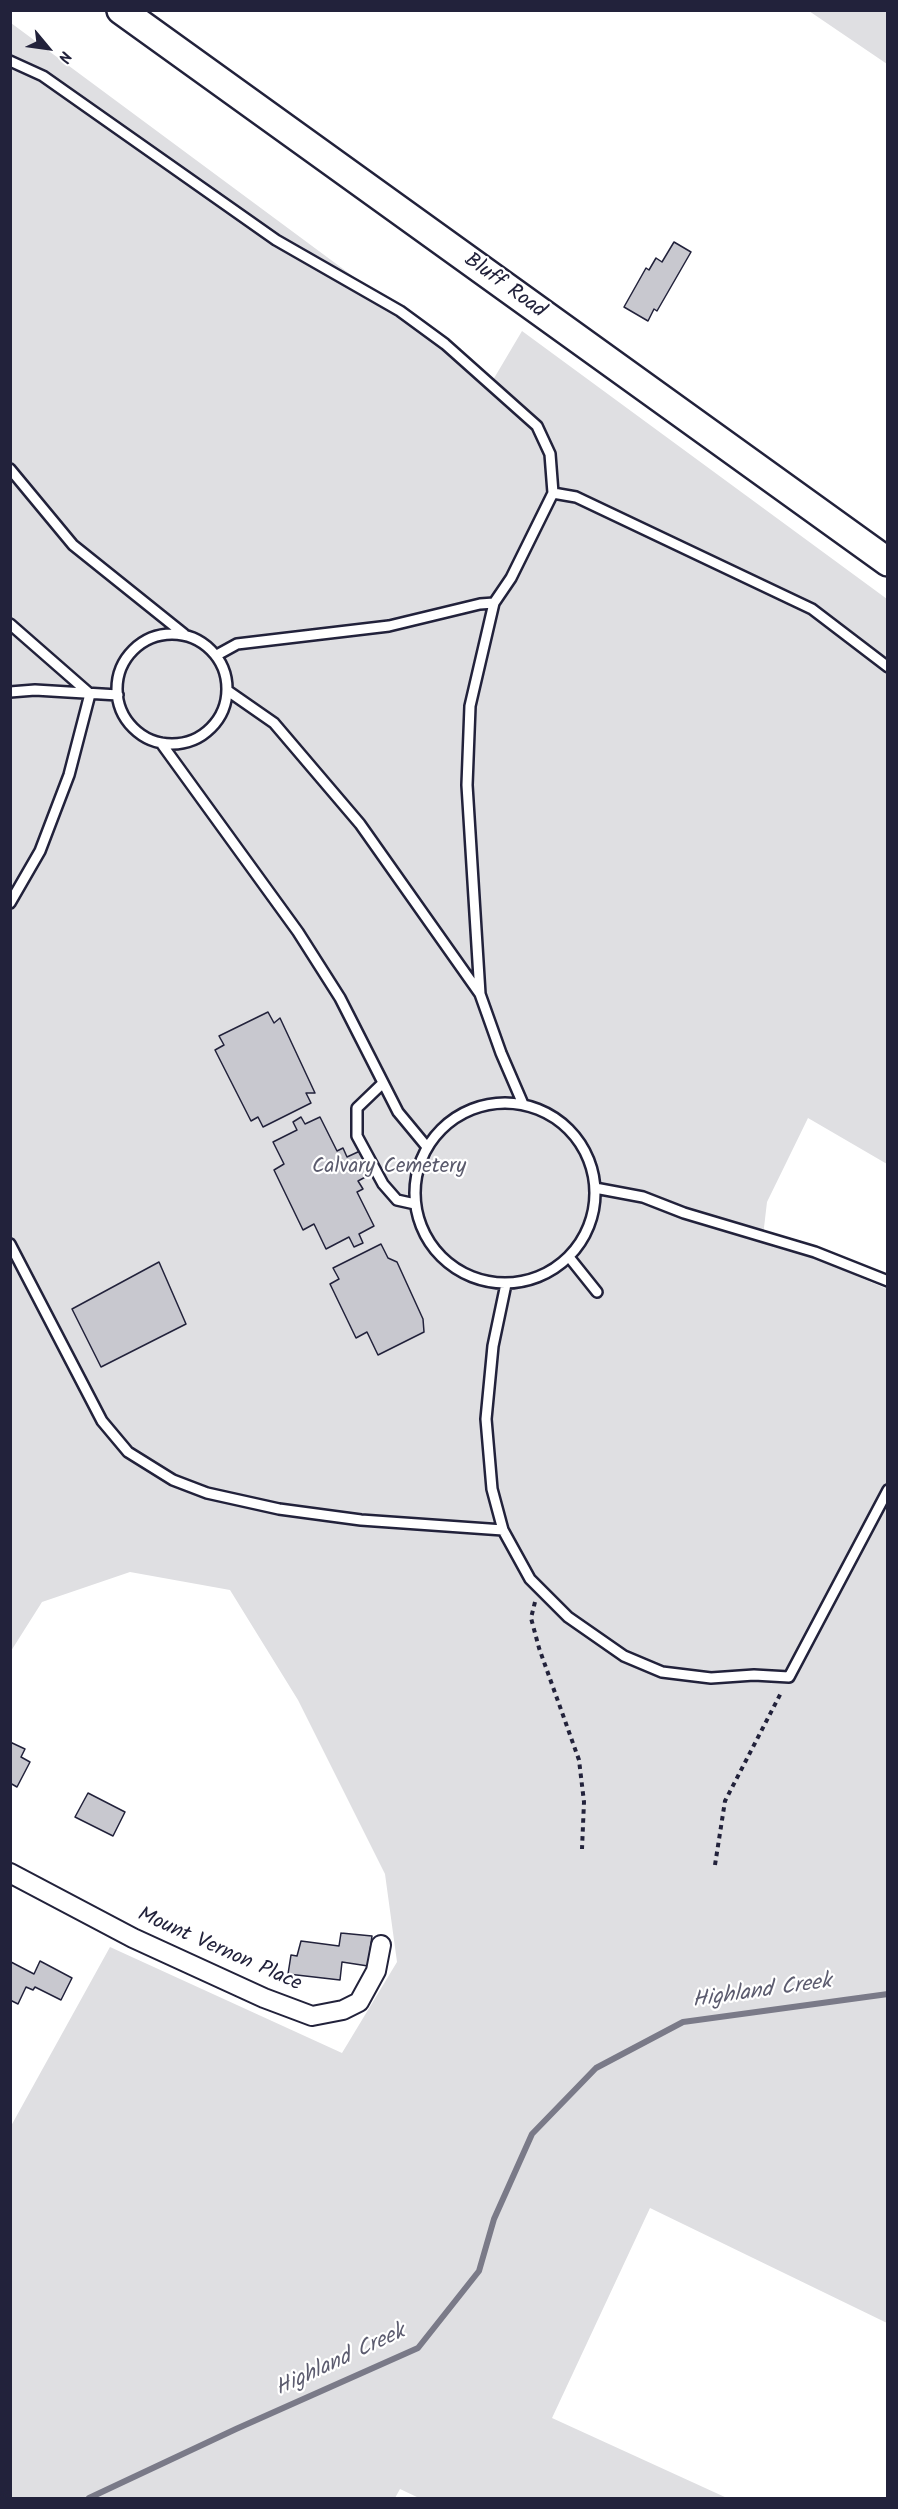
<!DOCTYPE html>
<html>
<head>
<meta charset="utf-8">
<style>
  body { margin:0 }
  #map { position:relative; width:898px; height:2509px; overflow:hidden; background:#fff; font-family:Kalam,sans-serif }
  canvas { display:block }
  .frame { position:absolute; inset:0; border:12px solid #22223b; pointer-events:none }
  .north { position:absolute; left:18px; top:18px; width:60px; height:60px; -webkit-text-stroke:4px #fff; paint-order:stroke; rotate:119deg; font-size:16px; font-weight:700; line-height:24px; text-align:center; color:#22223b }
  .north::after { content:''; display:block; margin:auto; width:21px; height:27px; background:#22223b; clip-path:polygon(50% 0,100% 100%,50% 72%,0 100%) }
</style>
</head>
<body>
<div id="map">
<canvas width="898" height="2509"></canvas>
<div class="frame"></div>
<div class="north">N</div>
</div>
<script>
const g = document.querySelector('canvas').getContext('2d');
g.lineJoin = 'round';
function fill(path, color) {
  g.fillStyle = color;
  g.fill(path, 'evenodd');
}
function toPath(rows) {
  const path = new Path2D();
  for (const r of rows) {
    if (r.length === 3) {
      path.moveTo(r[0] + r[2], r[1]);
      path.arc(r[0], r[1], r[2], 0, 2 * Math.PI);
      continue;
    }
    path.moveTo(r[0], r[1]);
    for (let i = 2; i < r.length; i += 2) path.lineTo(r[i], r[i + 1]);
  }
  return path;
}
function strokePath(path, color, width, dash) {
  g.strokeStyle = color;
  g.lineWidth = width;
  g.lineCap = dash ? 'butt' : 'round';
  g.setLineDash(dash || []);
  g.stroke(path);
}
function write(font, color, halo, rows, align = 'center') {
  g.font = font + ' Kalam,sans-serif';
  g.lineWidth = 4.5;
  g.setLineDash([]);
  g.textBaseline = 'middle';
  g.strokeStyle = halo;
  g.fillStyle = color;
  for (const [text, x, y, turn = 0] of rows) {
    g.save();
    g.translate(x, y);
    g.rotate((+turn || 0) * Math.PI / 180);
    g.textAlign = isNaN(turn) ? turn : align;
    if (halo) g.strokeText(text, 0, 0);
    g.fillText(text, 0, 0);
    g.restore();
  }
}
const green = toPath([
  [809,11,887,11,887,64],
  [11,23,493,380,522,331,887,599,887,1164,808,1118,767,1202,763,1236,887,1289,887,2323,650,2208,552,2418,727,2498,419,2498,400,2489,395,2498,11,2498,11,2126,110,1947,342,2053,397,1962,385,1874,298,1700,230,1590,130,1572,42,1602,11,1651]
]);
const stream = toPath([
  [89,2498,236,2429,418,2348,479,2271,494,2219,532,2134,596,2068,683,2022,888,1994]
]);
const building = toPath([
  [674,242,691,252,657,311,654,309,648,321,624,307,646,268,649,270,656,258,662,262,674,242],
  [268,1012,274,1023,280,1018,315,1093,306,1093,311,1103,263,1127,258,1117,251,1121,215,1050,224,1045,219,1036,268,1012],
  [301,1117,305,1124,320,1117,337,1151,343,1148,347,1157,360,1151,371,1174,358,1181,363,1189,357,1192,374,1226,359,1234,363,1243,354,1247,349,1237,326,1249,314,1224,303,1230,274,1170,284,1164,273,1142,297,1130,293,1122,301,1117],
  [381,1244,388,1258,397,1262,423,1319,424,1332,378,1355,367,1332,356,1338,330,1284,339,1279,333,1268,381,1244],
  [159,1262,186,1324,101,1367,72,1309,159,1262],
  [10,1742,25,1749,21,1757,30,1762,17,1787,10,1783,10,1742],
  [88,1793,125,1812,113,1836,75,1817,88,1793],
  [341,1933,372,1936,368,1966,342,1962,340,1980,288,1974,291,1955,297,1956,301,1941,339,1946,341,1933],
  [40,1961,72,1978,61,2000,35,1987,33,1990,26,1987,18,2004,10,2000,11,1962,34,1974,40,1961]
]);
const path = toPath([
  [535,1602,531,1618,539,1648,579,1760,584,1802,582,1849],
  [715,1865,725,1801,782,1691]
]);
const service = toPath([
  [10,61,43,76,276,240,400,311,445,344,537,426,550,454,553,493,511,578,494,603,470,706,467,785,480,994,501,1053,523,1104],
  [10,469,73,545,184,634],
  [553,493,576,497,812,609,888,667],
  [10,624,90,694],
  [172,689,55],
  [217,655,237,644,389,626,480,604,494,603],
  [228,691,274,723,360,824,480,994],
  [10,692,35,690,118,695],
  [161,743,298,932,340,998,398,1112,427,1147],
  [10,903,40,851,69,775,90,694],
  [383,1083,357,1108,357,1136,383,1184,397,1200,415,1204],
  [505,1193,90],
  [595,1188,643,1197,684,1213,815,1252,888,1281],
  [10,1244,102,1421,128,1452,173,1480,207,1493,279,1509,361,1520,503,1530],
  [569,1257,597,1292],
  [506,1284,493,1346,486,1419,492,1489,503,1530,530,1579,568,1617,624,1656,662,1672,711,1678,754,1675,789,1677,888,1490]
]);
const minor = toPath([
  [10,1873,133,1938,264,1998,312,2016,343,2010,359,2002,376,1971,381,1945]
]);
const secondary = toPath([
  [121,10,888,562]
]);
const streetNames = [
  ["Bluff Road",504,287,36],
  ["Mount Vernon Place",219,1951,24]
];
const parkNames = [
  ["Calvary Cemetery",389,1168]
];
const waterNames = [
  ["Highland Creek",762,1993,-8],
  ["Highland Creek",341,2362,-25]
];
fill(green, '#dfdfe2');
strokePath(stream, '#7a7a88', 6);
fill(building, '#c8c8cf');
strokePath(building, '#22223b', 1.5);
strokePath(service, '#22223b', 14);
strokePath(minor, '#22223b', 22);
strokePath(secondary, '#22223b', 32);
strokePath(path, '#22223b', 4, [4.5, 4.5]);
strokePath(service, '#fff', 9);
strokePath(minor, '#fff', 18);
strokePath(secondary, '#fff', 27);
write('21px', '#22223b', '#fff', streetNames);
write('21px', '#5b5b6d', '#fff', parkNames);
write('italic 22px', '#5c5c6f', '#fff', waterNames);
</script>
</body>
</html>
